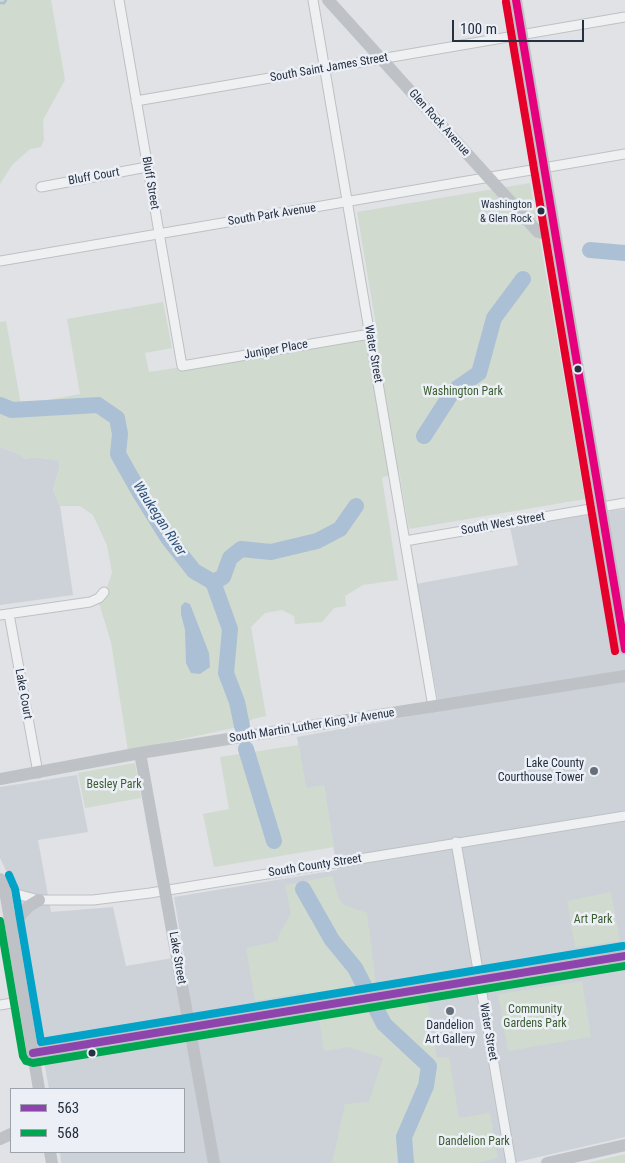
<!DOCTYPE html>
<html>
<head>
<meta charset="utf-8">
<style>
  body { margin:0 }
  #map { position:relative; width:625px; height:1163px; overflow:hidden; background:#e0e2e5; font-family:"Roboto Condensed",sans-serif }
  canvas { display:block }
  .legend { position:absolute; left:10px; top:1088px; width:175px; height:65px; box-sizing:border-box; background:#ecf0f6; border:1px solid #9ca3ad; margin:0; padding:6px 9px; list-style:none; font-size:15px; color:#253040 }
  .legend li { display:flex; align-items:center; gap:10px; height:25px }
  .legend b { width:25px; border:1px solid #9ca3ad }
  .scale { position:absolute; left:452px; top:20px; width:132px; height:22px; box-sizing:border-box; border:2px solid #253040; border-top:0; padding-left:6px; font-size:15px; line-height:18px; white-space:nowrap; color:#253040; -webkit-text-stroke:4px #ecf0f6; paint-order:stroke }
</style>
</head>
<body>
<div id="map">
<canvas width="625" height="1163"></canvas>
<ul class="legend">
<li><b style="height:6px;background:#8e44ad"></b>563</li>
<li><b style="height:6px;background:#00a651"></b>568</li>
</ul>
<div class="scale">100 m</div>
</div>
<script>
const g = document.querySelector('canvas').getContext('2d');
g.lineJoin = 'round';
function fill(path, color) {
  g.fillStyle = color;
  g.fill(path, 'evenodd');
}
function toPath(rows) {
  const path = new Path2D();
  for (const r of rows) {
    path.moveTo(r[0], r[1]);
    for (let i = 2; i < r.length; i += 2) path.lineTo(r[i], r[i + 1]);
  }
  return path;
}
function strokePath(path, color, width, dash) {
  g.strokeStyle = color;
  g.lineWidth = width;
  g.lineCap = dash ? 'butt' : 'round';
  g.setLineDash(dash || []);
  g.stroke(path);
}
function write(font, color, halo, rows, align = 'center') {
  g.font = font + ' "Roboto Condensed",sans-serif';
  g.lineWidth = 5;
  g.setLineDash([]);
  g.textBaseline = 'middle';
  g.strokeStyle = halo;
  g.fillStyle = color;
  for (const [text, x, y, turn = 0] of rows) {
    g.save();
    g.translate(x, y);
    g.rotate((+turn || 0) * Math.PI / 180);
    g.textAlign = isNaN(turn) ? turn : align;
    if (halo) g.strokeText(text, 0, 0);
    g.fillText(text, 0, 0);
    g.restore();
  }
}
const built = toPath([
  [0,447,19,454,26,459,32,457,58,460,60,466,53,490,60,506,73,595,0,605],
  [625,509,625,1137,513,1163,61,1163,60,1152,184,1152,184,1089,49,1089,13,885,0,858,0,787,77,775,88,832,38,840,51,912,113,907,126,966,184,956,174,897,337,870,324,786,306,789,297,737,440,711,416,584,518,565,510,527]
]);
const green = toPath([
  [0,0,51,0,65,80,43,120,44,140,41,147,30,149,12,165,0,184],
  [530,183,585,499,409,529,399,471,382,478,398,580,363,585,345,596,346,606,334,608,322,622,295,624,294,616,282,610,265,613,251,627,266,716,253,719,242,726,128,751,111,642,99,603,106,590,112,573,107,545,93,515,80,506,60,506,53,490,60,466,58,460,32,457,26,459,19,454,0,447,0,322,6,321,21,405,80,394,67,319,163,302,172,348,145,353,149,372,176,368,188,369,378,337,357,212],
  [299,745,306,788,324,785,334,847,214,867,203,814,229,809,220,757],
  [135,763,141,798,85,808,78,773],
  [332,876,339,899,344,905,367,913,376,984,306,996,305,992,255,1001,246,948,278,941,278,937,291,913,285,885],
  [611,892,620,941,575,947,567,901],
  [582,981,591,1037,508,1051,498,994],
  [425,1001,425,1005,428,1004,437,1058,449,1057,459,1118,490,1113,498,1158,477,1163,332,1163,345,1104,369,1102,383,1058,348,1047,324,1051,319,1018],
  [625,1154,625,1163,587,1163]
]);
const water = toPath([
  [185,602,190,604,209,653,210,667,200,674,191,673,186,663,185,630,181,614,181,606]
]);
const stream = toPath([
  [0,3,4,3,6,0]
]);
const river = toPath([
  [590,250,625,253],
  [0,405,12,410,98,405,117,418,120,434,118,454,140,493,168,538,194,571,213,582,230,629,226,673,237,702,242,726],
  [424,436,453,391,479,373,494,318,523,279],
  [213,582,223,577,230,558,241,549,271,552,317,541,340,529,356,506],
  [246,749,274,841],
  [303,889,332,940,355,968,384,1024,429,1066,426,1086,404,1137,406,1162]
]);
const street = toPath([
  [119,0,182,366,370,334],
  [313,0,433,707],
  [136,101,625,17],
  [41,187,147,167],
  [0,261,625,154],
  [405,541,625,503],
  [9,614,38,773],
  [0,615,90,602,99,598,104,592],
  [456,842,511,1163],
  [5,891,39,900,93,900,150,893,625,816],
  [0,1005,23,1001]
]);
const secondary = toPath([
  [328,0,538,232,555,236],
  [516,0,625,649],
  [140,753,214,1163],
  [0,779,140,753,625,676],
  [0,879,5,891,39,1089],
  [12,933,19,917,29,906,39,900],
  [33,1053,625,956],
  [0,1139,11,1134],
  [50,1152,52,1163],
  [547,1163,625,1145]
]);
const bus1 = toPath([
  [33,1053,625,956]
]);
const bus2 = toPath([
  [0,921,23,1056,26,1061,33,1063,625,966]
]);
const bus3 = toPath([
  [9,875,15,889,41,1042,623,946]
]);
const bus4 = toPath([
  [516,0,625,649]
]);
const bus5 = toPath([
  [506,2,615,651]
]);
const markers = [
  [541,211,4.5,"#253040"],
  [578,369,4.5,"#253040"],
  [594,771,5,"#666e7a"],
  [450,1011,5,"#666e7a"],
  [92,1053,4.5,"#253040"]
];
const busNames = [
  ["Washington",532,205],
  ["& Glen Rock",532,219]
];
const streetNames = [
  ["South Saint James Street",329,68,-10],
  ["Glen Rock Avenue",439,123,48],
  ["Bluff Court",94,177,-10],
  ["Bluff Street",150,183,80],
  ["South Park Avenue",272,215,-9],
  ["Juniper Place",276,350,-10],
  ["Water Street",373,354,80],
  ["South West Street",503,524,-10],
  ["Lake Court",23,694,80],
  ["South Martin Luther King Jr Avenue",312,726,-9],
  ["South County Street",315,866,-9],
  ["Lake Street",177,958,80],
  ["Water Street",488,1032,80]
];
const parkNames = [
  ["Washington Park",463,392],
  ["Besley Park",114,785],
  ["Art Park",593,920],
  ["Community",535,1010],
  ["Gardens Park",535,1024],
  ["Dandelion Park",474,1142]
];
const poiNames = [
  ["Lake County",584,764],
  ["Courthouse Tower",584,778],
  ["Dandelion",450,1026,"center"],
  ["Art Gallery",450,1040,"center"]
];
const waterNames = [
  ["Waukegan River",159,519,57]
];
fill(built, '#cdd2d9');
fill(green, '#d0dacf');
fill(water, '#abc0d4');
strokePath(stream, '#abc0d4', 2.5);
strokePath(river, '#abc0d4', 16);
strokePath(street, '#bec0c3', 11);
strokePath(street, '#eff0f2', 9);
strokePath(secondary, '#bec1c6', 12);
strokePath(bus1, '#8e44ad', 8);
strokePath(bus2, '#00a651', 8);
strokePath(bus3, '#02a3c7', 8);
strokePath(bus4, '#e5007d', 8);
strokePath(bus5, '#e4002b', 8);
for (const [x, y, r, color] of markers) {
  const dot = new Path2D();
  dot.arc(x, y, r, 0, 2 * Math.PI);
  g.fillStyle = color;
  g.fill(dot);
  strokePath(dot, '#ecf0f6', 2);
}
write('11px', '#253040', '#ecf0f6', busNames, 'right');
write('12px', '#253040', '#ecf0f6', streetNames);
write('12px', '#3b5d31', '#ecf0f6', parkNames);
write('12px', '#253040', '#ecf0f6', poiNames, 'right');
write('italic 14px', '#2c5077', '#ecf0f6', waterNames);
</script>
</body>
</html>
